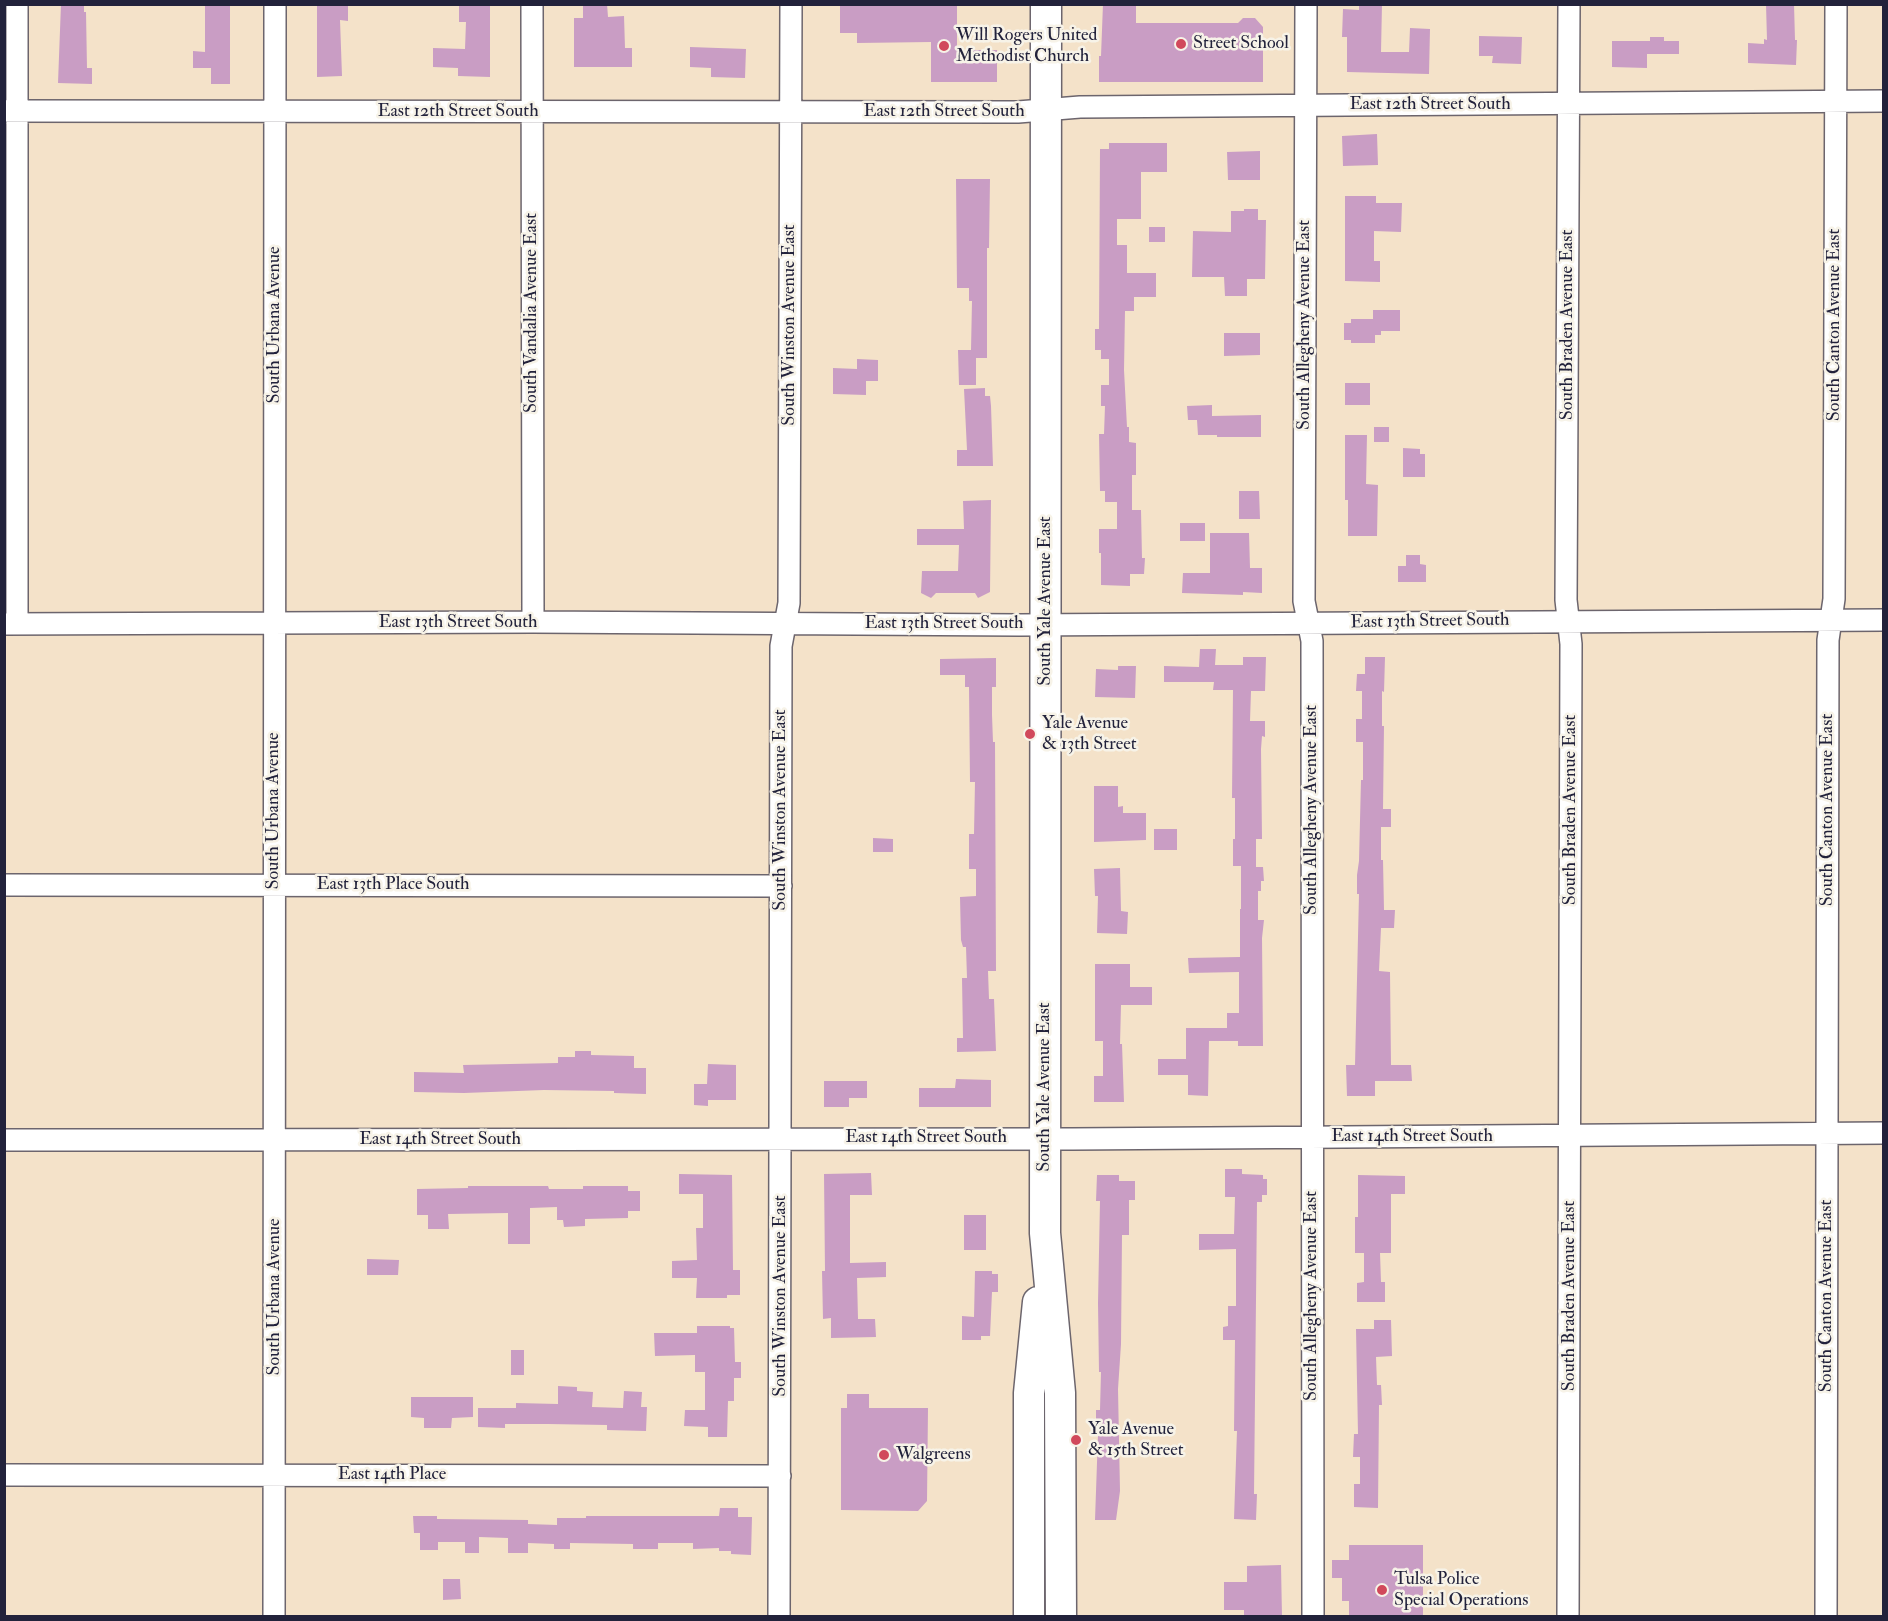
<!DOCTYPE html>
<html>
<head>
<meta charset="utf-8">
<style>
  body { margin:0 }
  #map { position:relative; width:1888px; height:1621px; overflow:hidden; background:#f4e2c9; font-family:"IM FELL Double Pica",serif }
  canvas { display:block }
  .frame { position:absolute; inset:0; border:6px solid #22223b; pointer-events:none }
</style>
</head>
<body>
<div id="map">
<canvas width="1888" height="1621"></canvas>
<div class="frame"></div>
</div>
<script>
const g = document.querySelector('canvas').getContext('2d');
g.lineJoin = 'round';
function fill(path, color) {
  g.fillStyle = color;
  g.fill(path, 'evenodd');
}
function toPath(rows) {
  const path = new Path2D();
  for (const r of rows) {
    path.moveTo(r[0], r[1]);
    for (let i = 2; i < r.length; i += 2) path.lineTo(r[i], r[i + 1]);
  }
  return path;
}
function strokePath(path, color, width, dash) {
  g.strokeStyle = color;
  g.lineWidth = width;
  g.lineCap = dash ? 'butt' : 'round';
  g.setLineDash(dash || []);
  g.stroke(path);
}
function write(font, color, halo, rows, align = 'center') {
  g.font = font + ' "IM FELL Double Pica",serif';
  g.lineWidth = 5;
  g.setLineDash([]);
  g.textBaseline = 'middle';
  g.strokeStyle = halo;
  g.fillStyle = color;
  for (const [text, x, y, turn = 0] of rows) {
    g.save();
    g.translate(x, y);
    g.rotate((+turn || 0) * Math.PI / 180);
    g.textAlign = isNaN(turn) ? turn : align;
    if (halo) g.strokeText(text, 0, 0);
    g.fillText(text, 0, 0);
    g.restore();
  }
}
const building = toPath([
  [61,4,84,4,84,12,86,12,87,68,92,68,92,84,58,83],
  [205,4,230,4,230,84,211,84,211,68,193,68,193,51,205,52],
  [317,4,348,4,348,21,340,20,342,76,317,77],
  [459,4,490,4,490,77,458,76,458,68,433,67,433,48,465,49,466,22,459,22],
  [583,4,607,4,608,17,624,16,625,48,632,48,632,67,574,67,574,18,583,18],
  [840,4,957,4,957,50,997,50,997,82,931,82,931,42,857,43,857,33,840,33],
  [1103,4,1136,4,1136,23,1238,23,1243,18,1255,18,1263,27,1263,82,1099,82,1099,56,1101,56],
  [1359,4,1382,4,1381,52,1409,52,1410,28,1430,29,1429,74,1347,72,1347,37,1342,37,1343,9,1359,10],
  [1766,4,1794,4,1795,40,1797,40,1796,65,1748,63,1748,43,1764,44,1764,39,1767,40],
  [1479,36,1522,37,1521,64,1492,63,1493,56,1479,56],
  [1650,37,1664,37,1664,41,1679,41,1679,54,1647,54,1647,68,1612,67,1612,41,1650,41],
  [690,47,746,49,745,78,711,77,711,68,690,67],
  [1377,134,1378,165,1343,166,1342,136],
  [1109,143,1167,143,1167,172,1141,172,1141,219,1117,219,1117,245,1127,245,1127,273,1156,273,1156,297,1134,297,1134,311,1125,311,1124,370,1127,427,1129,427,1129,442,1136,443,1136,475,1132,475,1132,510,1141,510,1142,558,1145,558,1144,574,1130,574,1130,586,1101,585,1101,553,1099,553,1099,529,1117,529,1117,502,1105,502,1105,491,1100,491,1099,434,1104,434,1105,406,1101,406,1101,385,1109,385,1109,359,1101,359,1101,350,1095,350,1095,329,1099,329,1100,149,1109,149],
  [1260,151,1260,180,1228,180,1227,152],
  [956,179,990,179,989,248,987,248,987,358,976,358,976,385,959,385,958,350,971,350,972,301,969,301,969,288,957,288],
  [1345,196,1376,196,1376,203,1402,203,1401,232,1374,231,1374,261,1380,261,1380,282,1345,281],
  [1244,209,1258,209,1258,220,1266,220,1265,279,1247,279,1247,296,1225,296,1224,277,1192,277,1193,231,1231,232,1231,211,1244,211],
  [1149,227,1165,227,1165,242,1149,242],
  [1373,310,1400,310,1400,331,1381,331,1381,335,1375,335,1375,343,1351,343,1351,340,1344,340,1344,323,1351,323,1351,319,1373,319],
  [1224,333,1260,333,1260,355,1224,356],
  [857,359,878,360,878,381,866,381,866,395,833,394,833,368,857,369],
  [1345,383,1370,383,1370,405,1345,405],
  [985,388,985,396,990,396,991,406,993,466,957,466,957,450,967,450,964,389],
  [1212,405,1212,416,1261,415,1261,437,1217,437,1217,435,1198,435,1197,420,1188,420,1187,406],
  [1374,427,1389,427,1389,442,1374,442],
  [1345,435,1367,435,1366,484,1378,485,1377,536,1348,536,1348,500,1345,500],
  [1403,448,1420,449,1420,454,1425,454,1425,477,1403,477],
  [1239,491,1259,491,1260,519,1239,519],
  [991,500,990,592,978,598,975,593,936,593,931,598,921,593,922,571,958,571,959,545,917,545,917,529,964,529,963,501],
  [1180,523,1205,523,1205,541,1180,541],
  [1210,533,1249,533,1250,568,1262,568,1262,593,1243,592,1243,595,1182,593,1183,573,1210,573],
  [1406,555,1420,555,1420,564,1426,565,1426,582,1398,582,1398,566,1406,566],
  [1200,649,1216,649,1215,665,1243,665,1243,657,1266,657,1265,691,1251,691,1250,721,1265,721,1265,737,1262,736,1261,749,1262,839,1256,839,1256,867,1263,867,1264,881,1261,881,1261,891,1258,891,1258,920,1264,920,1262,938,1263,1046,1238,1046,1238,1041,1209,1041,1208,1096,1188,1095,1188,1075,1158,1075,1158,1059,1186,1059,1186,1028,1227,1028,1227,1013,1239,1013,1239,972,1189,973,1188,958,1240,957,1240,909,1241,909,1241,866,1233,866,1233,839,1235,839,1235,798,1232,798,1233,690,1213,690,1214,682,1164,682,1164,666,1199,667],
  [1365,657,1385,657,1384,692,1382,691,1382,726,1384,726,1383,809,1391,809,1391,827,1381,827,1381,860,1383,860,1384,910,1395,910,1394,928,1381,928,1379,971,1390,972,1391,1065,1411,1065,1412,1081,1375,1081,1375,1096,1347,1096,1346,1065,1355,1065,1359,894,1357,894,1357,875,1359,861,1361,780,1363,780,1363,742,1356,742,1356,719,1362,719,1362,691,1356,691,1357,674,1365,674],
  [996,658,996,687,992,687,992,715,993,742,995,742,996,971,988,971,989,999,994,999,996,1051,957,1052,957,1038,963,1038,962,978,967,978,966,947,963,947,961,940,960,897,976,896,976,869,969,869,969,834,974,834,975,782,970,782,969,687,965,687,965,675,940,675,940,659],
  [1118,666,1136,666,1135,698,1095,697,1096,669,1118,670],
  [1094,786,1118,786,1118,807,1123,806,1123,813,1146,813,1146,840,1094,842],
  [1154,829,1177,829,1177,850,1154,850],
  [873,838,893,839,893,852,873,852],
  [1120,868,1121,911,1128,912,1127,934,1097,933,1098,896,1095,896,1094,869],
  [1095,964,1130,964,1130,987,1152,987,1152,1005,1121,1005,1120,1044,1122,1044,1124,1102,1094,1102,1094,1076,1103,1076,1103,1041,1095,1041],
  [575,1051,591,1051,591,1055,634,1056,634,1068,646,1068,646,1094,614,1093,614,1091,544,1090,464,1093,414,1092,414,1072,464,1073,463,1065,558,1063,558,1057,575,1057],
  [708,1064,736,1065,736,1100,708,1100,708,1106,694,1105,694,1084,707,1084],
  [956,1079,991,1080,991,1107,919,1107,919,1088,955,1088],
  [824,1081,867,1081,867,1098,849,1098,849,1107,824,1107],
  [1225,1169,1242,1169,1242,1174,1263,1175,1263,1179,1267,1179,1267,1195,1262,1195,1262,1202,1257,1202,1254,1494,1257,1494,1256,1520,1234,1519,1237,1431,1234,1431,1235,1340,1223,1340,1223,1327,1228,1326,1228,1306,1236,1306,1236,1249,1199,1250,1199,1234,1234,1234,1235,1197,1225,1197],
  [871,1173,872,1195,850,1195,850,1263,886,1262,886,1277,857,1278,858,1319,875,1319,876,1337,831,1338,831,1318,823,1319,822,1271,825,1271,824,1174],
  [679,1174,732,1175,733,1270,740,1270,740,1295,727,1295,727,1298,696,1298,697,1278,672,1278,672,1261,697,1260,696,1228,703,1228,703,1194,679,1194],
  [1097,1175,1119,1175,1119,1181,1135,1181,1135,1200,1129,1200,1129,1235,1122,1235,1121,1344,1118,1389,1120,1491,1116,1520,1095,1520,1098,1434,1096,1434,1096,1410,1100,1410,1101,1372,1099,1372,1098,1303,1100,1201,1096,1201],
  [1358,1175,1405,1176,1405,1194,1391,1194,1391,1253,1380,1253,1381,1282,1385,1282,1385,1302,1357,1302,1357,1283,1364,1282,1364,1253,1355,1253,1355,1217,1358,1217],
  [468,1186,548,1186,549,1189,583,1189,583,1186,628,1186,628,1191,640,1191,640,1211,628,1211,628,1218,585,1219,585,1226,564,1227,563,1220,557,1220,557,1207,530,1208,530,1244,508,1244,508,1213,448,1214,449,1229,428,1229,428,1215,417,1215,417,1189,468,1188],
  [964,1215,986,1215,986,1250,964,1250],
  [367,1259,399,1260,398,1275,367,1275],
  [975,1271,992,1271,992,1274,998,1274,998,1292,992,1292,990,1336,981,1336,981,1340,962,1340,962,1316,974,1317],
  [1374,1320,1391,1320,1392,1356,1376,1357,1377,1385,1381,1385,1382,1405,1379,1405,1378,1508,1354,1507,1354,1484,1360,1484,1360,1457,1353,1457,1354,1434,1358,1434,1356,1329,1374,1329],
  [697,1326,730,1326,730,1328,734,1328,735,1362,741,1362,741,1378,734,1378,734,1401,728,1401,727,1437,708,1437,708,1427,684,1426,685,1410,705,1410,705,1372,695,1372,695,1355,655,1356,654,1333,697,1333],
  [511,1350,524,1350,524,1375,511,1375],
  [558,1386,577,1387,577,1391,593,1392,592,1407,623,1408,624,1391,642,1392,641,1407,647,1407,646,1431,607,1430,607,1425,548,1424,505,1424,505,1428,478,1427,478,1408,516,1408,516,1403,558,1404],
  [847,1394,869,1394,869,1408,928,1408,927,1501,918,1511,841,1510,841,1408,847,1408],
  [411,1397,473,1397,473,1417,452,1418,451,1428,424,1428,424,1418,411,1417],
  [720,1508,738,1508,738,1517,752,1517,751,1555,731,1554,731,1551,719,1551,719,1548,693,1549,693,1543,658,1543,658,1549,633,1549,633,1544,570,1543,570,1549,554,1549,554,1544,528,1543,528,1553,508,1553,508,1538,479,1537,479,1553,465,1553,465,1542,438,1542,438,1550,420,1550,420,1533,414,1533,413,1516,437,1516,437,1519,528,1520,528,1524,557,1525,557,1518,586,1518,586,1516,719,1516],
  [1349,1545,1423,1545,1423,1617,1349,1617,1349,1601,1342,1601,1342,1578,1332,1578,1332,1560,1349,1560],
  [1281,1565,1282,1617,1244,1617,1244,1610,1224,1610,1224,1582,1247,1582,1247,1566],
  [443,1579,460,1579,461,1599,443,1600]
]);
const minor = toPath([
  [17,4,17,624],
  [532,4,533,622],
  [1306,4,1304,601,1312,641,1313,1616],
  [4,111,1018,112,1080,107,1884,101],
  [4,624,533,622,1019,625,1884,620],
  [4,885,781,886],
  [4,1140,1073,1139,1884,1133],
  [4,1475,780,1476],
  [274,1616,275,4],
  [779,1616,781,646,789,603,791,4],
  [1568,1616,1571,644,1566,600,1569,4],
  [1826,1616,1828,640,1834,599,1836,4]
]);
const secondary = toPath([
  [1046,4,1045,1233,1060,1393,1061,1616],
  [1029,1616,1029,1393,1038,1302]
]);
const markers = [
  [1181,44,6,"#d1495b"],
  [944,46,6,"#d1495b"],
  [1030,734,6,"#d1495b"],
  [1076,1440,6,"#d1495b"],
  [884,1455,6,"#d1495b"],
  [1382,1590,6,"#d1495b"]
];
const poiNames = [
  ["Will Rogers United",956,36],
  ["Methodist Church",956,57],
  ["Street School",1193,44],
  ["Yale Avenue",1042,724],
  ["& 13th Street",1042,745],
  ["Yale Avenue",1088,1430],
  ["& 15th Street",1088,1451],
  ["Walgreens",896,1455],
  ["Tulsa Police",1394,1580],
  ["Special Operations",1394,1601]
];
const streetNames = [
  ["East 12th Street South",1430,105],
  ["East 12th Street South",458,112],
  ["East 12th Street South",944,112],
  ["South Vandalia Avenue East",532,313,-90],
  ["South Urbana Avenue",275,325,-90],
  ["South Winston Avenue East",790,325,-90],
  ["South Allegheny Avenue East",1305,325,-90],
  ["South Braden Avenue East",1568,325,-90],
  ["South Canton Avenue East",1835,325,-90],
  ["South Yale Avenue East",1046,601,-90],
  ["East 13th Street South",1430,622,-1],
  ["East 13th Street South",458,623],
  ["East 13th Street South",944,624],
  ["South Winston Avenue East",781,810,-90],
  ["South Allegheny Avenue East",1312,810,-90],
  ["South Braden Avenue East",1571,810,-90],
  ["South Canton Avenue East",1828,810,-90],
  ["South Urbana Avenue",274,811,-90],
  ["East 13th Place South",393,885],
  ["South Yale Avenue East",1045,1087,-90],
  ["East 14th Street South",1412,1137],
  ["East 14th Street South",926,1138],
  ["East 14th Street South",440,1140],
  ["South Winston Avenue East",781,1296,-90],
  ["South Allegheny Avenue East",1312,1296,-90],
  ["South Braden Avenue East",1570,1296,-90],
  ["South Canton Avenue East",1827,1296,-90],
  ["South Urbana Avenue",275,1297,-90],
  ["East 14th Place",392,1475]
];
fill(building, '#c99dc4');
strokePath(minor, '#6c656d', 24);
strokePath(secondary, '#6c656d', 33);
strokePath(minor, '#fff', 21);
strokePath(secondary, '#fff', 30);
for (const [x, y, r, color] of markers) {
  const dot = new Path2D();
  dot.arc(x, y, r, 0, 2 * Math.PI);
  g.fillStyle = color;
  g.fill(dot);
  strokePath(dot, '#f7f3e8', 2);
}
write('18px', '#22223b', '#f7f3e8', poiNames, 'left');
write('18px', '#22223b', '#f7f3e8', streetNames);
</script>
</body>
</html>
